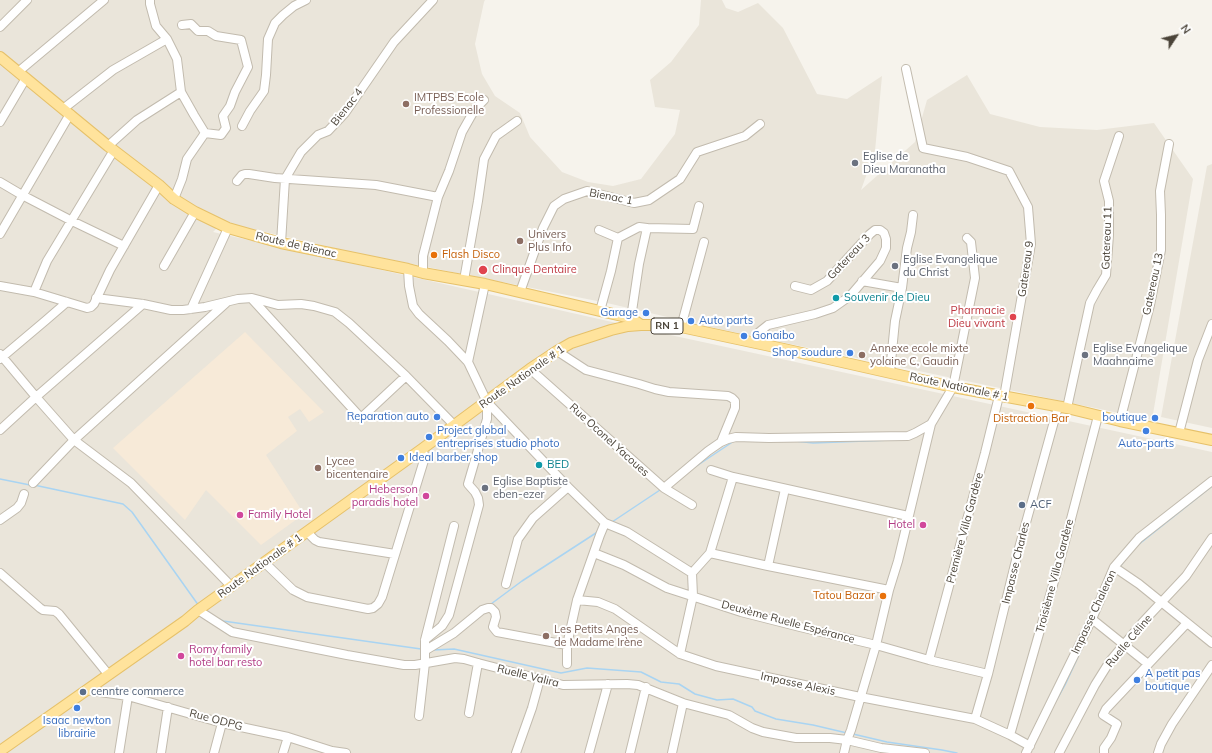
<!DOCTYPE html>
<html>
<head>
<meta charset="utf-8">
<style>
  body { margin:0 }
  #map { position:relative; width:1212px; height:753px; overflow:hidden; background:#f6f3ec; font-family:Mulish,sans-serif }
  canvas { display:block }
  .north { position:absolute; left:1156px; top:16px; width:40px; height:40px; -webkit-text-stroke:3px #fff; paint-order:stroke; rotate:55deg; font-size:11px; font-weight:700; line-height:16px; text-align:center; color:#4b4439 }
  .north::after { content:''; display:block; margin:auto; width:14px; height:18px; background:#4b4439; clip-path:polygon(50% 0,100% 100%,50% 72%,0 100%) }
</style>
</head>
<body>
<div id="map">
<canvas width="1212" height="753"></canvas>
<div class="north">N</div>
</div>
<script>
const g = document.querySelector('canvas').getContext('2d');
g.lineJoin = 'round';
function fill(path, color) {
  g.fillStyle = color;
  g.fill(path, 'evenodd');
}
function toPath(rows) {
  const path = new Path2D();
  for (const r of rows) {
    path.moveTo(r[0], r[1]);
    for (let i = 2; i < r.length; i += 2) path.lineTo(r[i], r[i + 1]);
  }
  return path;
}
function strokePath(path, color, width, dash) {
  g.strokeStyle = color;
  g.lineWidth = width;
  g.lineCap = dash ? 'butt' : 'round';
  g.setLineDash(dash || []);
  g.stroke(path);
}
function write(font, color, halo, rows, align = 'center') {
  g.font = font + ' Mulish,sans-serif';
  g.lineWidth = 4;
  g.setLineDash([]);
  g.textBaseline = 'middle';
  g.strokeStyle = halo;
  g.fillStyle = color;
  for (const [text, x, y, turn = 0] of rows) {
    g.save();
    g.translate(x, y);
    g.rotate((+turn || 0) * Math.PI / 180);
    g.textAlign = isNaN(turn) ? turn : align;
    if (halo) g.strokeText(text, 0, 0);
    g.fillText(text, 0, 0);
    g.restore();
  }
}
const residential = toPath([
  [0,0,485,0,484,2,475,44,482,74,495,96,520,113,530,137,562,172,588,182,613,186,641,179,675,134,680,110,655,107,650,80,671,62,699,25,701,0,722,0,726,8,738,12,758,3,783,28,817,94,847,99,882,76,875,151,861,190,915,142,927,100,967,75,990,114,1040,127,1097,130,1154,123,1193,179,1152,420,719,329,607,303,347,251,235,225,225,220,213,232,661,333,1212,452,1212,753,0,753],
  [1212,164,1212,428,1161,417,1207,166]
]);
const commercial = toPath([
  [245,332,324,412,309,422,300,409,288,417,297,431,266,455,304,514,261,545,206,490,185,520,113,448]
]);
const stream = toPath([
  [795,441,813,443,891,440],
  [695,467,734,441],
  [0,479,30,485],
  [34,485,123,504,132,512,199,606],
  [612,522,660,490],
  [1138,545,1212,486],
  [1119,568,1124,561],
  [1113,580,1116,573],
  [491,604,522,581,599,531],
  [219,619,223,621,421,649],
  [433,650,454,649,561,673,587,668,641,672,661,682,679,684,695,694,717,700,733,699,752,707,755,711,776,719,813,725,847,733],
  [1056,701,1065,685,1083,646],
  [853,734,887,742,942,750,957,753]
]);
const minor = toPath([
  [150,0,150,4,156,26,167,39,177,59,181,92,194,115,205,133,221,135,226,128,223,116,230,106,235,92,248,67,241,40,216,36,208,31,198,31,191,24,182,25],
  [0,27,27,0],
  [906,69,923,148,967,157,1009,171,1028,207,1031,244,1004,397],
  [18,72,104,0],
  [63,109,113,70,167,39],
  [0,122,26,78],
  [242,126,250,111,264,91,266,75,268,39,275,23,283,15,294,6,306,0],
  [108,146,137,120,181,92],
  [237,181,242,175,245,174,249,174,275,178,376,185,438,197],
  [0,182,22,195,72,221,124,246],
  [174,199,182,179,187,159,205,133],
  [599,230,618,238,639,227,647,228,693,229,699,206],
  [0,234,70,114],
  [281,243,285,179,301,152,318,135,328,131,345,113,394,42,433,0],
  [164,266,195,212],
  [408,269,409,286,413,306,419,314,448,341,468,362,487,402,568,487,605,523,627,532,692,573,693,596,680,654],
  [423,273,423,256,438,197,449,171,462,132,475,109,484,100],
  [464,280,478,201,484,159,496,136,517,121],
  [862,281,902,288],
  [0,286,34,292,47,261,114,150],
  [34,292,87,308,91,307,94,304,110,270,159,185],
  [520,292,543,228,554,206,564,199,587,191,634,203,649,200,680,179,697,152,745,136,760,124],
  [96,298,143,304,171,310,183,310,205,307,238,299,252,298,278,305,301,304,314,306,335,312,349,323,406,376,454,425],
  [252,299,361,418,406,376],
  [191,309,228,228],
  [600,311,611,271,618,238],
  [631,318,639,264,647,228],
  [681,327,704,242],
  [754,343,758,333,768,325,815,314,833,308,850,296,880,261,886,248,886,239,884,233,880,230,875,230,870,234,827,281,811,290,795,286],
  [557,351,586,370,639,384,655,389,669,392,728,396,732,398,735,401,735,408,721,442],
  [0,354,36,397,74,440,131,483,232,587],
  [0,359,45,321,67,302],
  [468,362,485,284],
  [530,369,664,488,692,505],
  [890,372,895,321,902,288,907,248,911,232,913,215],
  [1067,408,1090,303,1097,290,1106,275,1109,235,1109,201,1104,181,1119,136],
  [1120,421,1150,305,1161,250,1161,215,1160,191,1169,144],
  [0,430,36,397,143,304],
  [1179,433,1198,360,1212,324],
  [711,470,733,477,908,516],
  [33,483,74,440,226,303],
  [664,488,708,451,721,442,728,439,736,437,769,438,908,436,915,433,931,424],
  [0,520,17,508,21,503,24,494],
  [307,532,315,540,319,542,395,554],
  [594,553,624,565,667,588,741,612,800,627,876,645,929,660,988,674],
  [710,553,768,566,889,590],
  [265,563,293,590,307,597,368,609,373,608,378,604,382,597,425,457,422,449],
  [768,566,785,489],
  [1114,567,1139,584,1212,643],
  [0,573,40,608,43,610,55,611,59,614,108,674],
  [692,573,710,553,733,477],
  [506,584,518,539,533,518,568,487],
  [577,600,598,602,615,609,680,654,716,666,860,697,975,719,1010,735,1030,746],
  [198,610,232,632,347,655,404,665,415,665,455,658,464,659,478,663,563,685,627,684,638,685,683,703,729,715,752,728,763,732,796,738,830,738,847,740,844,753],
  [1092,619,1148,664],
  [425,640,442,626,449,615,479,505,478,498,475,492,468,484,487,419,487,402],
  [426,650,454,633,482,610,488,608,491,608,495,612,496,617,493,627,497,632,567,645],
  [929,660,985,453,999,396],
  [567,664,567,645,577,600,600,535,605,523],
  [86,690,128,696,222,723,288,737,332,751,346,753],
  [469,713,478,663],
  [419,716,425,663,425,640,454,526],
  [975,719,988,674,1019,548,1058,407],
  [1010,735,1061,557,1098,416],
  [119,753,128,696],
  [161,753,168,707],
  [214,753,222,723],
  [283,753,288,737],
  [516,753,532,708,540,679],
  [589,753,608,684],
  [630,753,646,687],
  [672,753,683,703],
  [925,753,881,748,847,740,851,730,876,645,889,590,898,561,931,424,953,387,975,278,971,242,967,238],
  [1026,753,1092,619,1114,567,1139,538,1212,481],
  [1059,753,1095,685,1110,661,1142,623,1186,576,1212,538],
  [1104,753,1104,748,1111,738,1117,724,1103,715,1106,709,1187,623],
  [1158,753,1161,744,1172,724,1212,665]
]);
const major = toPath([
  [0,57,108,146,159,185,174,199,195,212,228,228,281,243,408,269,423,273,485,284,600,311,631,318,641,325],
  [0,751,185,621,198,610,422,449,530,369,557,351,571,343,611,330,628,326,641,325,658,325,681,327,784,349,953,387,1067,408,1120,421,1212,440]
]);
const markers = [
  [406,104,4,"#8d6e63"],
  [855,163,4,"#6b7280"],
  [520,241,4,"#8d6e63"],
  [434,255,4,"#e8710a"],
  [895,266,4,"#6b7280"],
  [483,270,5,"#e0444e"],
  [836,298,4,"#0f9aa8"],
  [646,313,4,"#3f7fe0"],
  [1013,317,4,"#e0444e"],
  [691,321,4,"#3f7fe0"],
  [744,336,4,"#3f7fe0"],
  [850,353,4,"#3f7fe0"],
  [862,355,4,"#8d6e63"],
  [1085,355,4,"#6b7280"],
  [1031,406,4,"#e8710a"],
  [437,417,4,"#3f7fe0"],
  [1155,418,4,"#3f7fe0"],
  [1146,431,4,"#3f7fe0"],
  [429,437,4,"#3f7fe0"],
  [401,458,4,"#3f7fe0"],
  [539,465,4,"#0f9aa8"],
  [318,468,4,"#8d6e63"],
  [485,488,4,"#6b7280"],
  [426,496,4,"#d1479c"],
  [1022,505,4,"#5c6f8a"],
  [240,515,4,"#d1479c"],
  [923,525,4,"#d1479c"],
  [883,596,4,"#e8710a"],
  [546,636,4,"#8d6e63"],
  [181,656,4,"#d1479c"],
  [1137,680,4,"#3f7fe0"],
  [83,692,4,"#5c6f8a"],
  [77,708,4,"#3f7fe0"]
];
const shields = [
  [667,326,32]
];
const shieldNames = [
  ["RN 1",667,326]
];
const educationNames = [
  ["IMTPBS Ecole",414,98],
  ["Professionelle",414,111],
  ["Univers",528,235],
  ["Plus Info",528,248],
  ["Annexe ecole mixte",870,349],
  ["yolaine C, Gaudin",870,362],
  ["Lycee",326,462],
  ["bicentenaire",326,475],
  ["Les Petits Anges",554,630],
  ["de Madame Irène",554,643]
];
const streetNames = [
  ["Bienac 4",347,107,-52],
  ["Bienac 1",611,197,11],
  ["Gatereau 11",1107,238,-88],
  ["Route de Bienac",296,245,13],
  ["Gatereau 3",849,257,-47],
  ["Gatereau 9",1026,269,-82],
  ["Gatereau 13",1153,284,-78],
  ["Route Nationale # 1",522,377,-35],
  ["Route Nationale # 1",959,387,12],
  ["Rue Oconel Yacoues",609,440,42],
  ["Première Villa Gardère",965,528,-75],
  ["Impasse Charles",1016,563,-76],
  ["Route Nationale # 1",260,566,-36],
  ["Troisième Villa Gardère",1055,576,-75],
  ["Impasse Chaleron",1094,612,-65],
  ["Deuxème Ruelle Espérance",788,622,15],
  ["Ruelle Céline",1129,641,-50],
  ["Ruelle Valira",528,676,14],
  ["Impasse Alexis",798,684,12],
  ["Rue ODPG",216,720,15]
];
const worshipNames = [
  ["Eglise de",863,157],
  ["Dieu Maranatha",863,170],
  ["Eglise Evangelique",903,260],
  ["du Christ",903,273],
  ["Eglise Evangelique",1093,349],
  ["Maahnaime",1093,362],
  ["Eglise Baptiste",493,482],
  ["eben-ezer",493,495]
];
const foodNames = [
  ["Flash Disco",442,255],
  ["Distraction Bar",1031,419,"center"],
  ["Tatou Bazar",875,596,"right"]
];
const healthNames = [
  ["Clinque Dentaire",492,270],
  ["Pharmacie",1005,311,"right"],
  ["Dieu vivant",1005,324,"right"]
];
const cultureNames = [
  ["Souvenir de Dieu",844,298],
  ["BED",547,465]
];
const shopNames = [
  ["Garage",638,313,"right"],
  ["Auto parts",699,321],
  ["Gonaibo",752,336],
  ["Shop soudure",842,353,"right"],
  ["Reparation auto",429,417,"right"],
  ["boutique",1147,418,"right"],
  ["Project global",437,431],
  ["entreprises studio photo",437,444],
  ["Auto-parts",1146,444,"center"],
  ["Ideal barber shop",409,458],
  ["A petit pas",1145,674],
  ["boutique",1145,687],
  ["Isaac newton",77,721,"center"],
  ["librairie",77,734,"center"]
];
const hotelNames = [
  ["Heberson",418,490],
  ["paradis hotel",418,503],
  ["Family Hotel",248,515,"left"],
  ["Hotel",915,525],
  ["Romy family",189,650,"left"],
  ["hotel bar resto",189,663,"left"]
];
const serviceNames = [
  ["ACF",1030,505],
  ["cenntre commerce",91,692]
];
fill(residential, '#eae5da');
fill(commercial, '#f7ead8');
strokePath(stream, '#a9d4f2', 1.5);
strokePath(minor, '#c2bbae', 10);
strokePath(major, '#e6c16a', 12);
strokePath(minor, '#fff', 8);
strokePath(major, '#ffe39c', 10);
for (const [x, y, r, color] of markers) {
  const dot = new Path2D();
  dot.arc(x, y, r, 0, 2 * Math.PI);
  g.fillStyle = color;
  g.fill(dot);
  strokePath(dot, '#fff', 1.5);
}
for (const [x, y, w] of shields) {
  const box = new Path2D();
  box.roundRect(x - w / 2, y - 8, w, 16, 3);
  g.fillStyle = '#fff';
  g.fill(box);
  strokePath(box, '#4b4439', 1);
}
write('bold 10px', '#4b4439', null, shieldNames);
write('11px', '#785e54', '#fff', educationNames, 'left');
write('11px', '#4b4439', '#fff', streetNames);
write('11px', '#5b616d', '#fff', worshipNames, 'left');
write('11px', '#c56008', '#fff', foodNames, 'left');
write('11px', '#be3a42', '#fff', healthNames, 'left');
write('11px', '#0d838f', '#fff', cultureNames, 'left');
write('11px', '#366cbe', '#fff', shopNames, 'left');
write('11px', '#b23c85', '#fff', hotelNames, 'right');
write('11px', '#4e5e75', '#fff', serviceNames, 'left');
</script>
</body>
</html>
